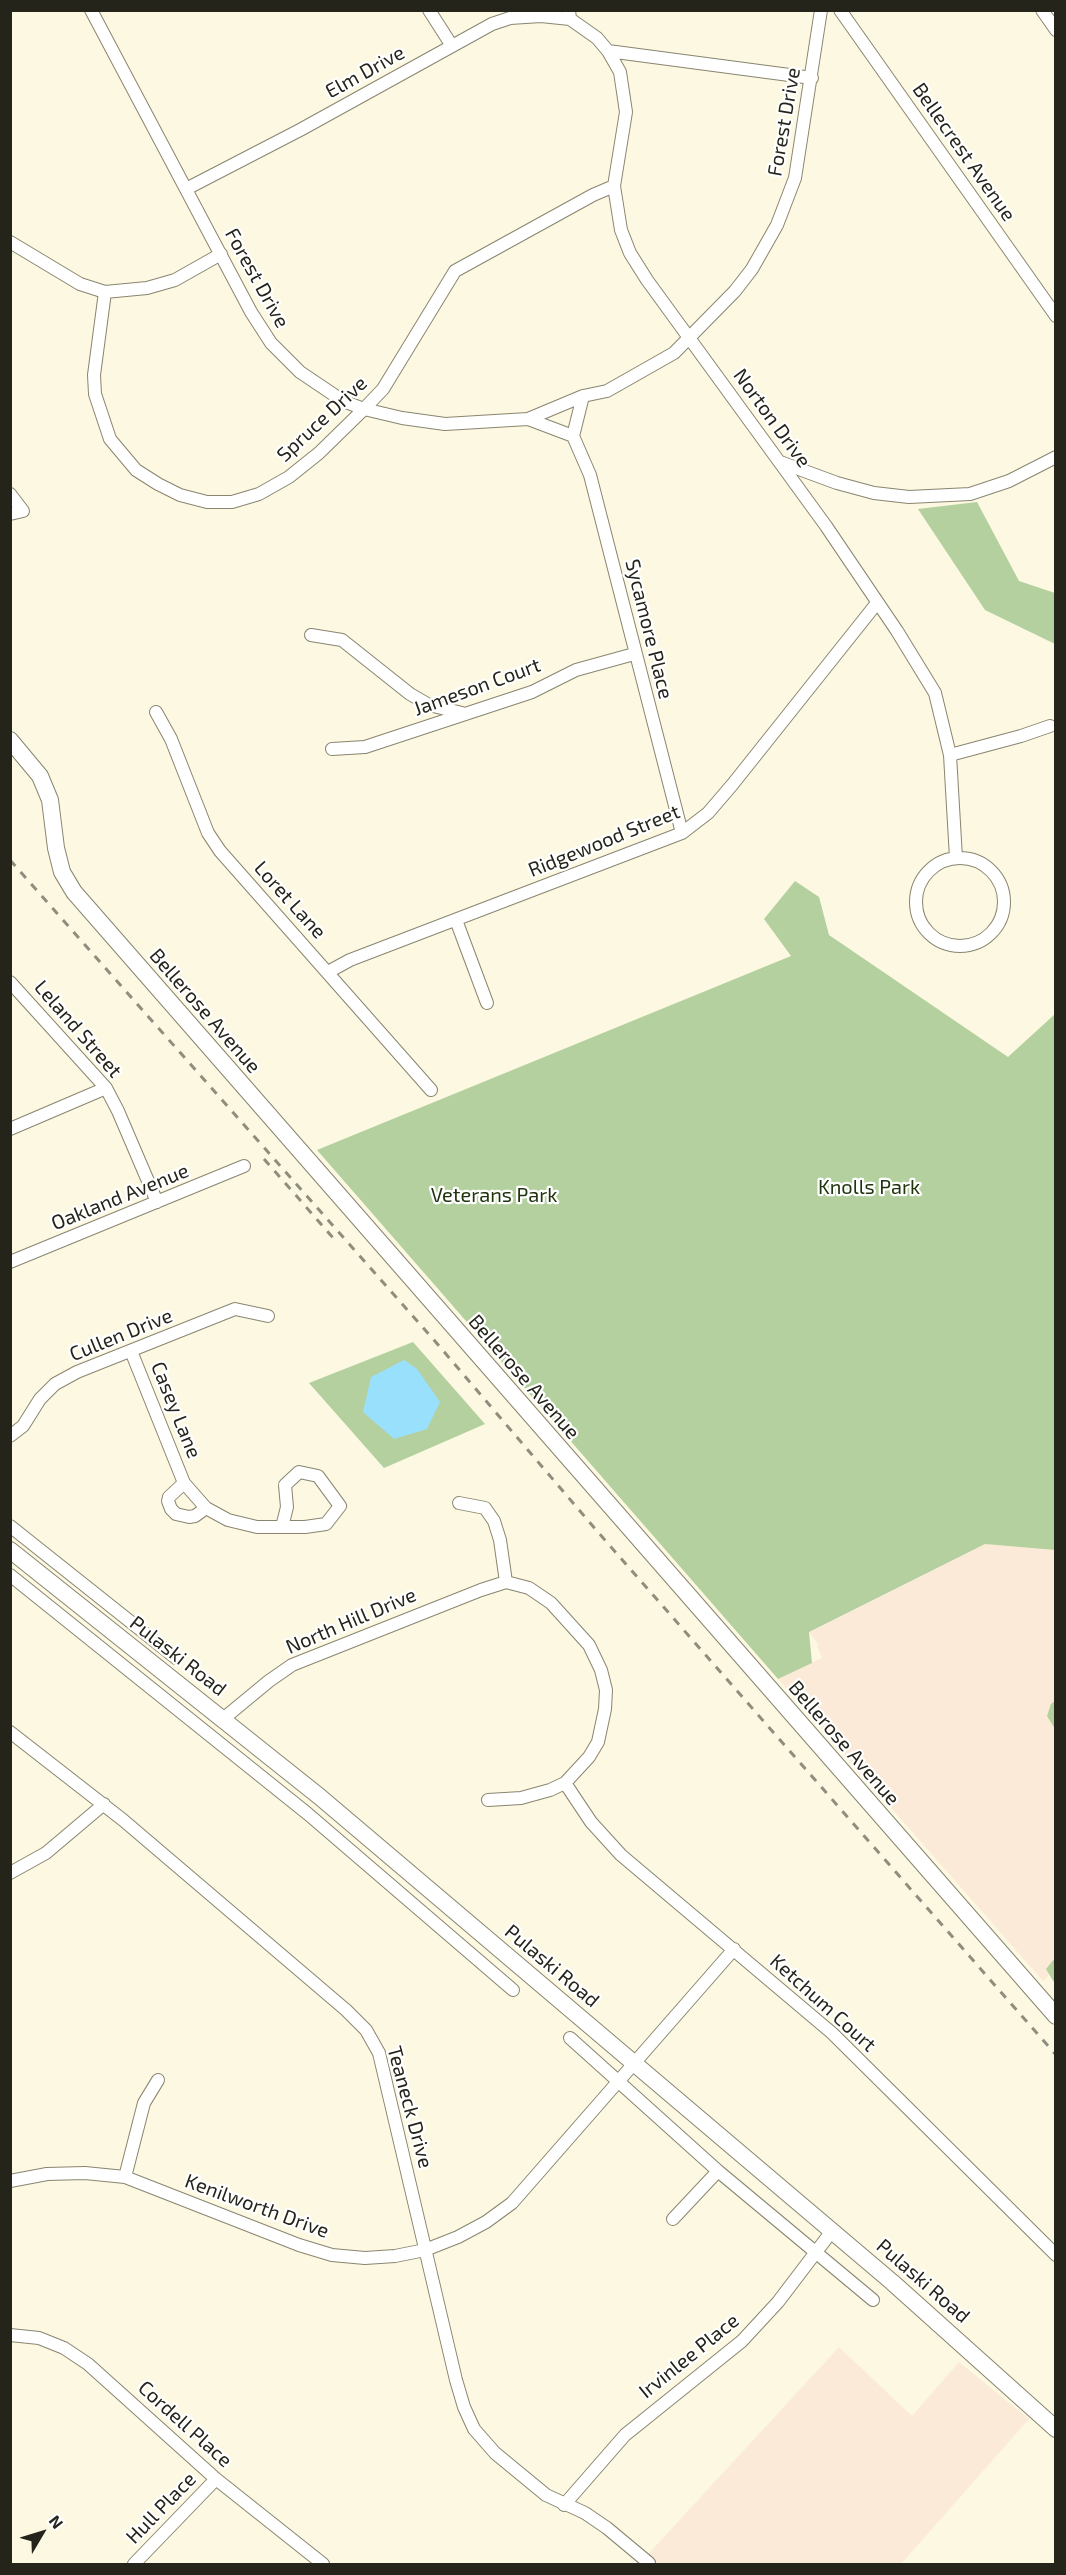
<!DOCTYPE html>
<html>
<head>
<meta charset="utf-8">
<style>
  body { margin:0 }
  #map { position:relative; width:1066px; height:2575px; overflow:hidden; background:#fcf8e1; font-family:"Exo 2",sans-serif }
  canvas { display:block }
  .frame { position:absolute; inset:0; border:12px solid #25241b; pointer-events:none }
  .north { position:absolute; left:12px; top:2503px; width:60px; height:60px; -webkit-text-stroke:4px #fff; paint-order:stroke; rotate:52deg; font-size:16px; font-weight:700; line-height:24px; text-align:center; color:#25241b }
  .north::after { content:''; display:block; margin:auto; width:21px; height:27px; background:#25241b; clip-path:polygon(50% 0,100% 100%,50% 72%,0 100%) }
</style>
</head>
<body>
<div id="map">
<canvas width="1066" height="2575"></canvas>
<div class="frame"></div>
<div class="north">N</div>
</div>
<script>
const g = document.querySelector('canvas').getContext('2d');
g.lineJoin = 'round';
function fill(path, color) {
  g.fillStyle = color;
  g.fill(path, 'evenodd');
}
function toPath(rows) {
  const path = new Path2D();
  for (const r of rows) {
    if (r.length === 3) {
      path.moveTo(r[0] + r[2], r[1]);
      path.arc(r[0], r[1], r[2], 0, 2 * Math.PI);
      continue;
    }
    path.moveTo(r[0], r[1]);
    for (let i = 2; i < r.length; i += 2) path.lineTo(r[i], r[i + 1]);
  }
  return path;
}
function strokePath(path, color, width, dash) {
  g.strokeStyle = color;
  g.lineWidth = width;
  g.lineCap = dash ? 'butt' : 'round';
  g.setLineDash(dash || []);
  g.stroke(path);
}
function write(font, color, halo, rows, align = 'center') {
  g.font = font + ' "Exo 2",sans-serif';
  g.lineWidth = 4.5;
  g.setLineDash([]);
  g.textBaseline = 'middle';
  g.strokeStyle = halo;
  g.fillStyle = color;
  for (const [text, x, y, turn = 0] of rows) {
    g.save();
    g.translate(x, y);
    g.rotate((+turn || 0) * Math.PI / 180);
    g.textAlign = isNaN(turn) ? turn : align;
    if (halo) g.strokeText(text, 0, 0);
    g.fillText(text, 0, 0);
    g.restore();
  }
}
const education = toPath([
  [1055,1515,1055,1969,1043,1981,778,1679,822,1658,817,1646,819,1645,809,1632,1008,1532],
  [839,2347,912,2416,959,2362,1029,2419,901,2564,639,2564]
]);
const green = toPath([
  [977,502,1019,581,1055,593,1055,644,985,610,918,509],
  [795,881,819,897,829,935,1008,1057,1055,1014,1056,1550,985,1544,809,1632,812,1663,778,1679,317,1150,791,956,764,919],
  [413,1342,485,1424,384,1468,309,1383],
  [1055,1701,1055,1729,1047,1716,1051,1704],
  [1055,1958,1055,1984,1046,1969]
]);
const water = toPath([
  [404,1360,417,1369,440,1402,427,1429,394,1439,363,1412,371,1377]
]);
const street = toPath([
  [91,10,251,312,271,343,300,372,343,401,364,409,402,418,445,424,528,419,583,396,607,391,674,353,735,291,752,269,777,225,795,178,821,10],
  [429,10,452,46],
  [569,10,570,19,597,38,608,51,620,72,626,112,614,186,621,230,630,253,647,280,826,526,897,631,935,693,950,755,956,858],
  [840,10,1056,316],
  [1042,10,1056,30],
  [608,51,812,78],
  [186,189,300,130,492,24,510,18,541,16,570,19],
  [10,242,80,284,105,292,147,288,175,280,221,254],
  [105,292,94,375,95,394,110,439,136,470,158,484,180,495,207,502,232,502,259,494,289,477,319,453,364,409,383,389,455,271,593,195,614,186],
  [583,396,573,436,590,475,682,833],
  [528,419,573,436],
  [780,462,837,483,874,493,909,497,970,494,1009,481,1056,457],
  [10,494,23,511,10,514],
  [311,635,342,640,410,694,429,705,462,713],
  [156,712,171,739,208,833,220,851,431,1090],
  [332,749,365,747,532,692,576,670,634,654],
  [950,755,1021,736,1050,726],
  [960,902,44],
  [456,920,487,1003],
  [328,972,350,960,682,833,708,813,732,785,877,603],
  [10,982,106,1088,118,1111,157,1202],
  [10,1129,106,1088],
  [10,1262,244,1166],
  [131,1351,184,1483,206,1508,228,1520,257,1527,305,1527,326,1524,340,1506,318,1476,299,1472,285,1485,287,1507,282,1527],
  [10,1436,23,1426,40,1399,55,1384,77,1372,235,1309,268,1316],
  [184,1483,169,1497,168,1501,171,1509,176,1514,189,1517,195,1516,206,1508],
  [459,1503,485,1508,494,1521,500,1540,506,1582],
  [10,1526,176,1658],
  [10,1575,308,1814,513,1990],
  [223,1719,269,1681,292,1665,481,1590,506,1582],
  [10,1732,123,1820,346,2010,366,2030,379,2053,456,2380,464,2407,474,2429,495,2453,546,2495,585,2513,607,2528,649,2563],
  [565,1783,591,1822,621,1855,832,2033,1056,2255],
  [488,1800,521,1798,550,1790,565,1783,589,1757,598,1742,605,1709,606,1690,601,1670,589,1645,551,1603,529,1588,506,1582],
  [10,1873,46,1853,104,1804],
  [570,2038,718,2171,873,2300],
  [125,2177,144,2103,158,2080],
  [10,2181,47,2174,85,2173,125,2177,299,2245,332,2255,365,2258,395,2256,425,2250,458,2237,486,2222,512,2203,734,1949],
  [673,2219,718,2171],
  [10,2335,39,2338,64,2348,88,2364,216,2479,323,2564],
  [564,2505,625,2435,742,2341,778,2302,832,2231],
  [134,2564,216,2479]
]);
const secondary = toPath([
  [10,740,40,776,50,800,56,848,62,872,74,892,1056,2016],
  [10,1550,320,1797,892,2282,1056,2429]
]);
const rail = toPath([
  [10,860,434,1340,597,1531,1056,2055],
  [264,1159,335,1240]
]);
const streetNames = [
  ["Elm Drive",365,72,-29],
  ["Forest Drive",784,122,-80],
  ["Bellecrest Avenue",964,152,55],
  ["Forest Drive",257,278,61],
  ["Norton Drive",772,418,54],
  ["Spruce Drive",322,419,-43],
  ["Sycamore Place",649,629,76],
  ["Jameson Court",477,687,-20],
  ["Ridgewood Street",604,841,-22],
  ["Loret Lane",290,900,48],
  ["Bellerose Avenue",205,1011,49],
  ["Leland Street",78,1029,49],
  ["Oakland Avenue",120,1197,-22],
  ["Cullen Drive",121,1335,-22],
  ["Bellerose Avenue",524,1377,49],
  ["Casey Lane",176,1410,68],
  ["North Hill Drive",351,1621,-23],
  ["Pulaski Road",178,1656,38],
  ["Bellerose Avenue",844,1743,49],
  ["Pulaski Road",552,1966,40],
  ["Ketchum Court",823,2003,42],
  ["Teaneck Drive",410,2107,75],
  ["Kenilworth Drive",257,2206,20],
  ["Pulaski Road",923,2281,41],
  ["Irvinlee Place",689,2356,-39],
  ["Cordell Place",185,2424,42],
  ["Hull Place",161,2508,-46]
];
const parkNames = [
  ["Knolls Park",869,1187],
  ["Veterans Park",494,1195]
];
fill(education, '#fcead9');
fill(green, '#b3d09e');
fill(water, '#99e0fd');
strokePath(street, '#898570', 14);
strokePath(secondary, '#898570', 18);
strokePath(street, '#fff', 12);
strokePath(secondary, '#fff', 16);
strokePath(rail, '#8f8d7d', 3, [8, 8]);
write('20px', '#25241b', '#fff', streetNames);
write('20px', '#20340d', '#fff', parkNames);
</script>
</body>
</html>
